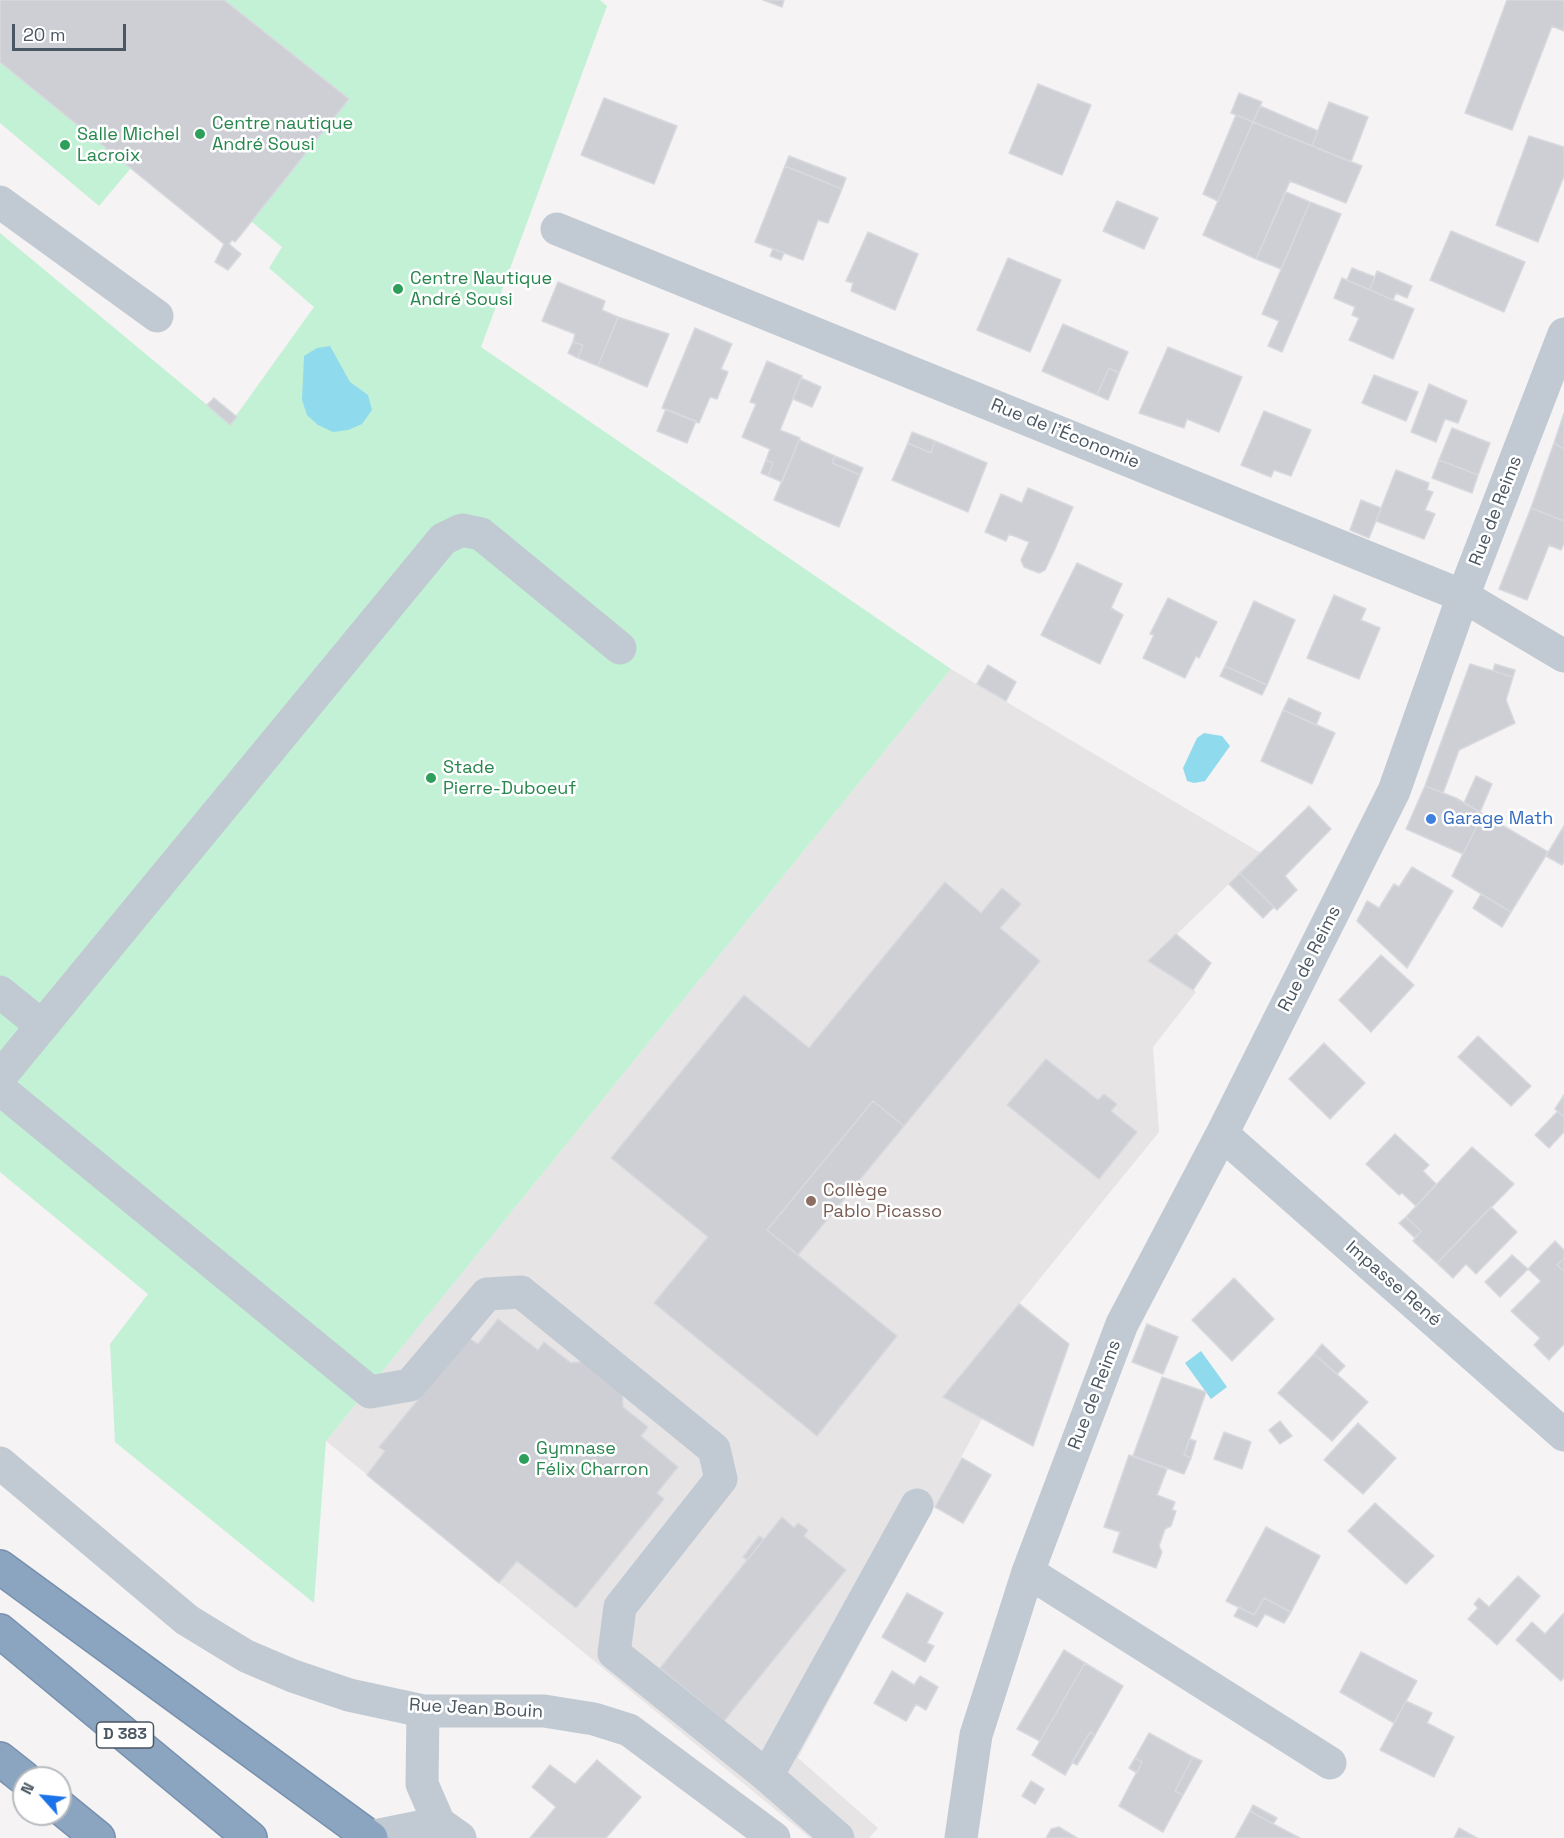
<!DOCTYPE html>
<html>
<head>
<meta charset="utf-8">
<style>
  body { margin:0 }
  #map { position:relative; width:1564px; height:1838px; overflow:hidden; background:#f5f3f3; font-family:"Space Grotesk",sans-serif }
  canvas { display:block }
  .north { position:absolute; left:12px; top:1766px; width:60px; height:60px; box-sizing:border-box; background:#fff; border:2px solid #b7bbc0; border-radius:50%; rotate:297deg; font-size:16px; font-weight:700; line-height:24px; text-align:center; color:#4a5661 }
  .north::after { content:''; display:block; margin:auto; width:21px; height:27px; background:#1a73e8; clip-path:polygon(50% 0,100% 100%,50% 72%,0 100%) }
  .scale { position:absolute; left:12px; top:24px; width:114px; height:27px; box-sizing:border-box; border:3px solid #4a5661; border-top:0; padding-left:8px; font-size:18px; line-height:21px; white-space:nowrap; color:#4a5661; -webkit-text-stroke:4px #fff; paint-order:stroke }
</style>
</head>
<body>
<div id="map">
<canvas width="1564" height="1838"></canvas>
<div class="north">N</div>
<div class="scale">20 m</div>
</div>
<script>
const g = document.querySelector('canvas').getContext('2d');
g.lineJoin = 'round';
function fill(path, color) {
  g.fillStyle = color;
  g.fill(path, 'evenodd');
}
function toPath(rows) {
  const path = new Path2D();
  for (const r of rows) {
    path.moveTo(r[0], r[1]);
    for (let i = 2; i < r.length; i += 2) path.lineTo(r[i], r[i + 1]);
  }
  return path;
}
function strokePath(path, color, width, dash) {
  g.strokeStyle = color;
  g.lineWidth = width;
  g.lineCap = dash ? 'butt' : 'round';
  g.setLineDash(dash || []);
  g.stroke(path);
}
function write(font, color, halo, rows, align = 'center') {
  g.font = font + ' "Space Grotesk",sans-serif';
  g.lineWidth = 5;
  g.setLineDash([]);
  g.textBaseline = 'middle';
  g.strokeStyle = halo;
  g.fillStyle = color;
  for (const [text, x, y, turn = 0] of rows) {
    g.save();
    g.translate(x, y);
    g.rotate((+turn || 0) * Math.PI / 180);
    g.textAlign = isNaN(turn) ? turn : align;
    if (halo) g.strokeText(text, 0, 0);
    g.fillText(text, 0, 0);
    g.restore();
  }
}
const education = toPath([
  [951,669,1261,853,1149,961,1196,992,1153,1047,1159,1132,1020,1303,1069,1344,1033,1446,982,1419,798,1758,878,1828,869,1838,810,1838,326,1441]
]);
const green = toPath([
  [0,0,600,0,607,6,481,347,951,669,326,1441,314,1603,115,1442,110,1344,148,1294,0,1172,0,233,230,424,314,307,269,268,282,247,252,222,235,242,232,240,230,244,241,254,228,270,215,262,224,244,131,168,99,206,0,123]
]);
const water = toPath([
  [330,346,350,382,368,395,372,410,362,424,348,430,333,432,318,425,307,415,302,400,304,356,317,348],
  [1204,733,1222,736,1230,746,1205,781,1194,783,1187,781,1183,768,1197,738],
  [1201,1351,1227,1387,1211,1399,1185,1363]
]);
const building = toPath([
  [0,0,224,0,349,99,235,242,232,240,229,244,241,254,228,270,215,262,224,244,0,62,0,0],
  [763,0,784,0,782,7,763,0],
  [1507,0,1564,0,1564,31,1552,26,1512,130,1465,113,1507,0],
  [1038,84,1091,105,1062,175,1009,153,1038,84],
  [1239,93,1262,102,1253,122,1231,113,1239,93],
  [604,98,677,126,654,184,581,155,604,98],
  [1329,102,1368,117,1351,162,1312,146,1329,102],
  [1260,106,1318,131,1312,146,1253,122,1260,106],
  [1236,115,1253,122,1218,201,1203,194,1236,115],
  [1253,122,1362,166,1346,203,1290,181,1256,259,1203,235,1253,122],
  [1529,136,1564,147,1564,176,1538,242,1496,225,1529,136],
  [789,156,846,178,842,189,785,166,789,156],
  [785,166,842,189,828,223,818,220,803,260,755,242,785,166],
  [1286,192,1310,202,1281,269,1256,259,1286,192],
  [1117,201,1158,218,1144,249,1103,231,1117,201],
  [1310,202,1341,214,1282,352,1268,346,1279,321,1262,314,1310,202],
  [1451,231,1525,262,1504,312,1430,280,1451,231],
  [868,232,918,254,895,310,851,291,853,283,846,281,868,232],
  [773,249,784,253,781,260,770,256,773,249],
  [1008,258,1061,280,1030,352,977,330,1008,258],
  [1352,268,1375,277,1370,290,1347,280,1352,268],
  [1377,271,1412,286,1407,298,1396,293,1393,300,1370,290,1377,271],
  [1342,278,1414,309,1393,359,1349,340,1359,318,1352,315,1355,307,1334,298,1342,278],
  [558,282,605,301,602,310,618,317,598,366,578,358,583,345,573,342,575,334,542,321,558,282],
  [618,317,669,334,647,387,598,366,618,317],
  [1063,324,1128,352,1119,373,1109,368,1097,395,1042,371,1063,324],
  [695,328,732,344,721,369,728,372,717,399,710,397,699,423,662,408,695,328],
  [573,342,583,345,578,358,568,353,573,342],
  [1168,347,1242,377,1219,432,1187,419,1184,428,1139,413,1168,347],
  [767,361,802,376,780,430,800,438,782,482,768,476,773,463,766,460,770,449,742,437,756,404,750,402,767,361],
  [1109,368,1119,373,1108,400,1097,395,1109,368],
  [1374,375,1418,392,1406,421,1362,403,1374,375],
  [801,378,821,387,812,407,793,399,801,378],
  [1429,384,1467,401,1458,423,1445,419,1436,442,1411,432,1429,384],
  [214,398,237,417,230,425,207,405,214,398],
  [666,409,696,421,687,443,657,431,666,409],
  [1264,411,1311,430,1291,476,1274,470,1271,477,1241,465,1264,411],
  [1564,413,1564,449,1554,443,1564,413],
  [1452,428,1490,443,1478,475,1439,460,1452,428],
  [912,432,935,441,931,453,908,443,912,432],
  [799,440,835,456,832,463,860,475,839,527,774,500,799,440],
  [935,441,987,463,968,512,892,480,908,443,931,453,935,441],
  [1554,443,1564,449,1564,521,1531,508,1554,443],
  [835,456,863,468,860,475,832,463,835,456],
  [766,460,773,463,768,476,761,473,766,460],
  [1439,460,1478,475,1472,493,1432,478,1439,460],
  [1396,470,1429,483,1427,490,1433,492,1425,510,1435,514,1424,539,1376,521,1396,470],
  [1028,488,1073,507,1054,551,1045,570,1039,573,1024,567,1021,560,1029,542,1009,534,1006,541,985,532,1001,494,1022,503,1028,488],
  [1361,500,1381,508,1369,538,1350,530,1361,500],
  [1531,508,1564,521,1564,543,1561,550,1549,545,1527,600,1499,589,1531,508],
  [1077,563,1122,584,1111,608,1123,615,1100,664,1041,635,1077,563],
  [1334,595,1366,609,1361,620,1380,628,1359,679,1307,658,1334,595],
  [1168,598,1217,622,1199,658,1196,656,1185,678,1143,658,1154,635,1150,634,1168,598],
  [1254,601,1295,620,1267,685,1225,666,1254,601],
  [1470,664,1513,677,1506,700,1515,723,1459,750,1443,793,1425,786,1470,664],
  [1495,664,1515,670,1513,677,1493,671,1495,664],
  [988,665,1016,682,1006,701,977,684,988,665],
  [1225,666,1267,685,1262,695,1220,676,1225,666],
  [1289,698,1321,713,1316,725,1283,710,1289,698],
  [1283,710,1335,733,1312,784,1261,761,1283,710],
  [1476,776,1492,784,1480,812,1464,803,1476,776],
  [1425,786,1456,798,1483,814,1463,854,1406,829,1425,786],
  [1309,806,1331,829,1285,876,1297,890,1277,910,1240,873,1309,806],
  [1483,814,1548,852,1511,912,1452,876,1483,814],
  [1564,826,1564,862,1562,865,1546,856,1564,826],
  [1412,867,1453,891,1407,968,1357,921,1367,901,1379,908,1394,884,1399,887,1412,867],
  [1240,873,1274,907,1263,918,1229,884,1240,873],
  [945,882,981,913,1002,888,1021,904,1000,928,1040,961,904,1126,873,1101,767,1230,897,1336,817,1436,654,1303,708,1237,611,1158,744,995,809,1048,945,882],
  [1481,894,1511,912,1502,927,1473,908,1481,894],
  [1176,934,1211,963,1193,990,1148,961,1176,934],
  [1381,955,1414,985,1371,1032,1339,1000,1381,955],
  [1478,1036,1531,1086,1511,1106,1458,1057,1478,1036],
  [1324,1043,1365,1083,1330,1119,1289,1079,1324,1043],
  [1046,1059,1098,1100,1104,1094,1117,1104,1111,1111,1137,1132,1099,1179,1007,1105,1046,1059],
  [1564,1095,1564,1117,1555,1109,1564,1095],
  [873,1101,904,1126,798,1255,767,1230,873,1101],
  [1558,1111,1564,1117,1564,1132,1549,1148,1535,1135,1558,1111],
  [1395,1134,1429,1165,1423,1171,1436,1184,1416,1206,1402,1193,1399,1195,1366,1164,1395,1134],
  [1472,1147,1514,1184,1437,1263,1413,1241,1421,1231,1406,1217,1472,1147],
  [1491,1207,1517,1232,1476,1274,1466,1264,1453,1278,1437,1263,1491,1207],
  [1406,1217,1421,1231,1415,1238,1399,1223,1406,1217],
  [1555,1241,1564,1250,1564,1258,1557,1265,1564,1271,1564,1344,1549,1360,1534,1345,1540,1338,1511,1311,1541,1281,1528,1269,1555,1241],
  [1512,1255,1528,1269,1500,1297,1485,1282,1512,1255],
  [1564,1258,1564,1271,1557,1265,1564,1258],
  [1234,1278,1274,1319,1232,1361,1192,1320,1234,1278],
  [1019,1304,1069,1344,1033,1446,943,1397,1019,1304],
  [498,1319,538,1350,544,1342,571,1363,586,1361,622,1390,623,1407,648,1427,641,1436,678,1467,657,1493,664,1499,576,1608,517,1561,499,1583,367,1475,385,1451,379,1447,469,1338,478,1344,498,1319],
  [1147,1324,1178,1337,1163,1374,1132,1362,1147,1324],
  [1322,1344,1345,1366,1337,1374,1314,1354,1322,1344],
  [1314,1354,1368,1402,1332,1441,1278,1393,1314,1354],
  [1162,1377,1206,1392,1184,1455,1191,1458,1184,1474,1133,1456,1162,1377],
  [1280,1421,1292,1436,1280,1444,1269,1430,1280,1421],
  [1358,1423,1396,1458,1363,1494,1324,1460,1358,1423],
  [1224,1432,1251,1442,1242,1469,1214,1459,1224,1432],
  [1189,1439,1196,1441,1191,1458,1184,1455,1189,1439],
  [1129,1455,1167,1469,1157,1495,1175,1502,1172,1510,1176,1511,1171,1526,1165,1529,1159,1546,1162,1552,1156,1568,1113,1552,1120,1532,1104,1527,1129,1455],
  [962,1458,991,1475,963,1523,935,1507,962,1458],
  [1375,1503,1434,1556,1406,1584,1348,1531,1375,1503],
  [782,1517,794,1528,798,1523,808,1530,804,1536,846,1570,724,1721,660,1668,782,1517],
  [1266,1527,1320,1556,1291,1612,1264,1598,1254,1615,1226,1601,1266,1527],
  [759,1536,764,1539,747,1560,743,1557,759,1536],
  [1518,1576,1540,1596,1497,1645,1468,1619,1478,1608,1474,1604,1479,1598,1489,1607,1518,1576],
  [907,1593,943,1613,927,1643,934,1646,925,1662,882,1637,907,1593],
  [1264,1598,1291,1612,1284,1623,1265,1614,1257,1627,1234,1616,1239,1607,1254,1615,1264,1598],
  [1564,1613,1564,1677,1561,1681,1516,1640,1532,1622,1545,1634,1564,1613],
  [1064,1650,1085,1663,1040,1741,1017,1729,1064,1650],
  [1361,1652,1417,1681,1394,1723,1340,1692,1361,1652],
  [1085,1663,1123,1686,1095,1735,1090,1732,1065,1775,1032,1755,1085,1663],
  [892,1671,914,1685,920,1676,938,1687,926,1710,916,1704,906,1721,874,1703,892,1671],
  [1406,1701,1432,1713,1427,1723,1454,1737,1434,1777,1380,1750,1406,1701],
  [1090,1732,1095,1735,1077,1765,1072,1762,1090,1732],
  [1149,1733,1193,1757,1175,1791,1183,1795,1163,1832,1119,1806,1142,1762,1135,1758,1149,1733],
  [1193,1757,1202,1761,1183,1795,1175,1791,1193,1757],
  [1135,1758,1142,1762,1137,1773,1129,1768,1135,1758],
  [597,1760,641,1797,606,1838,530,1838,556,1807,532,1787,550,1765,575,1784,597,1760],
  [1031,1781,1044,1789,1035,1804,1022,1796,1031,1781],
  [1253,1805,1277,1818,1273,1824,1250,1811,1253,1805],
  [1250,1811,1273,1824,1300,1838,1235,1838,1250,1811],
  [1059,1827,1077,1838,1046,1838,1051,1829,1059,1827],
  [1459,1828,1477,1838,1454,1838,1459,1828]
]);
const minor = toPath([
  [0,202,157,316],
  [557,229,1463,596,1564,656],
  [0,992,42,1026,443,539,462,530,481,534,620,648],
  [0,1077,42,1026],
  [0,1089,370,1392,410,1385,487,1294,521,1292,714,1449,721,1479,620,1607,614,1653,767,1776,838,1838],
  [1222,1134,1564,1435],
  [0,1463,187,1620,246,1656,293,1676,349,1695,423,1711,544,1711,594,1719,629,1730,774,1838],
  [1028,1572,1330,1763],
  [423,1711,422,1784,439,1823],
  [767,1776,917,1505],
  [370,1837,439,1823,460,1838],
  [961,1838,976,1735,1028,1572,1122,1324,1222,1134,1394,791,1463,596,1564,334]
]);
const highway = toPath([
  [0,1567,371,1838],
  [0,1631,250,1838],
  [0,1759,24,1778],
  [60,1807,98,1838]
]);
const markers = [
  [200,134,6,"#2e9e5b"],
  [65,145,6,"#2e9e5b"],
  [398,289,6,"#2e9e5b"],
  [431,778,6,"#2e9e5b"],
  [1431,819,6,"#3f7fe0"],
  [811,1201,6,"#8d6e63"],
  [524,1459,6,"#2e9e5b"]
];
const shields = [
  [125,1735,57]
];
const shieldNames = [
  ["D 383",125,1735]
];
const leisureNames = [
  ["Centre nautique",212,124],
  ["André Sousi",212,145],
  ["Salle Michel",77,135],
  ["Lacroix",77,156],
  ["Centre Nautique",410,279],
  ["André Sousi",410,300],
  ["Stade",443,768],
  ["Pierre-Duboeuf",443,789],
  ["Gymnase",536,1449],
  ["Félix Charron",536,1470]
];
const streetNames = [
  ["Rue de l'Économie",1065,434,22],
  ["Rue de Reims",1496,511,-69],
  ["Rue de Reims",1310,959,-63],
  ["Impasse René",1393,1284,41],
  ["Rue de Reims",1095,1395,-69],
  ["Rue Jean Bouin",476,1709,3]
];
const shopNames = [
  ["Garage Math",1443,819]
];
const educationNames = [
  ["Collège",823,1191],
  ["Pablo Picasso",823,1212]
];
fill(education, '#e6e4e5');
fill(green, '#c3f1d5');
fill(water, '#90daee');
fill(building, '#cdcfd5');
strokePath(building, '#d7d9de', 1.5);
strokePath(highway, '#7690ad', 36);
strokePath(minor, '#c1cad2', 33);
strokePath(highway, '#8ba5c1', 33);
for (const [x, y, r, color] of markers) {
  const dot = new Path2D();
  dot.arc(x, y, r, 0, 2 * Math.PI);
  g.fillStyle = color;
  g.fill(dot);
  strokePath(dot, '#fff', 2);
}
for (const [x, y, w] of shields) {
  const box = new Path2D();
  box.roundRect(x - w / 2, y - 13, w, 26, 4.5);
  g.fillStyle = '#fff';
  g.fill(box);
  strokePath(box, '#4a5661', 1.5);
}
write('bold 16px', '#4a5661', null, shieldNames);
write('18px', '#27864d', '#fff', leisureNames, 'left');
write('18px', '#4a5661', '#fff', streetNames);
write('18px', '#366cbe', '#fff', shopNames, 'left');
write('18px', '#785e54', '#fff', educationNames, 'left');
</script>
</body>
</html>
